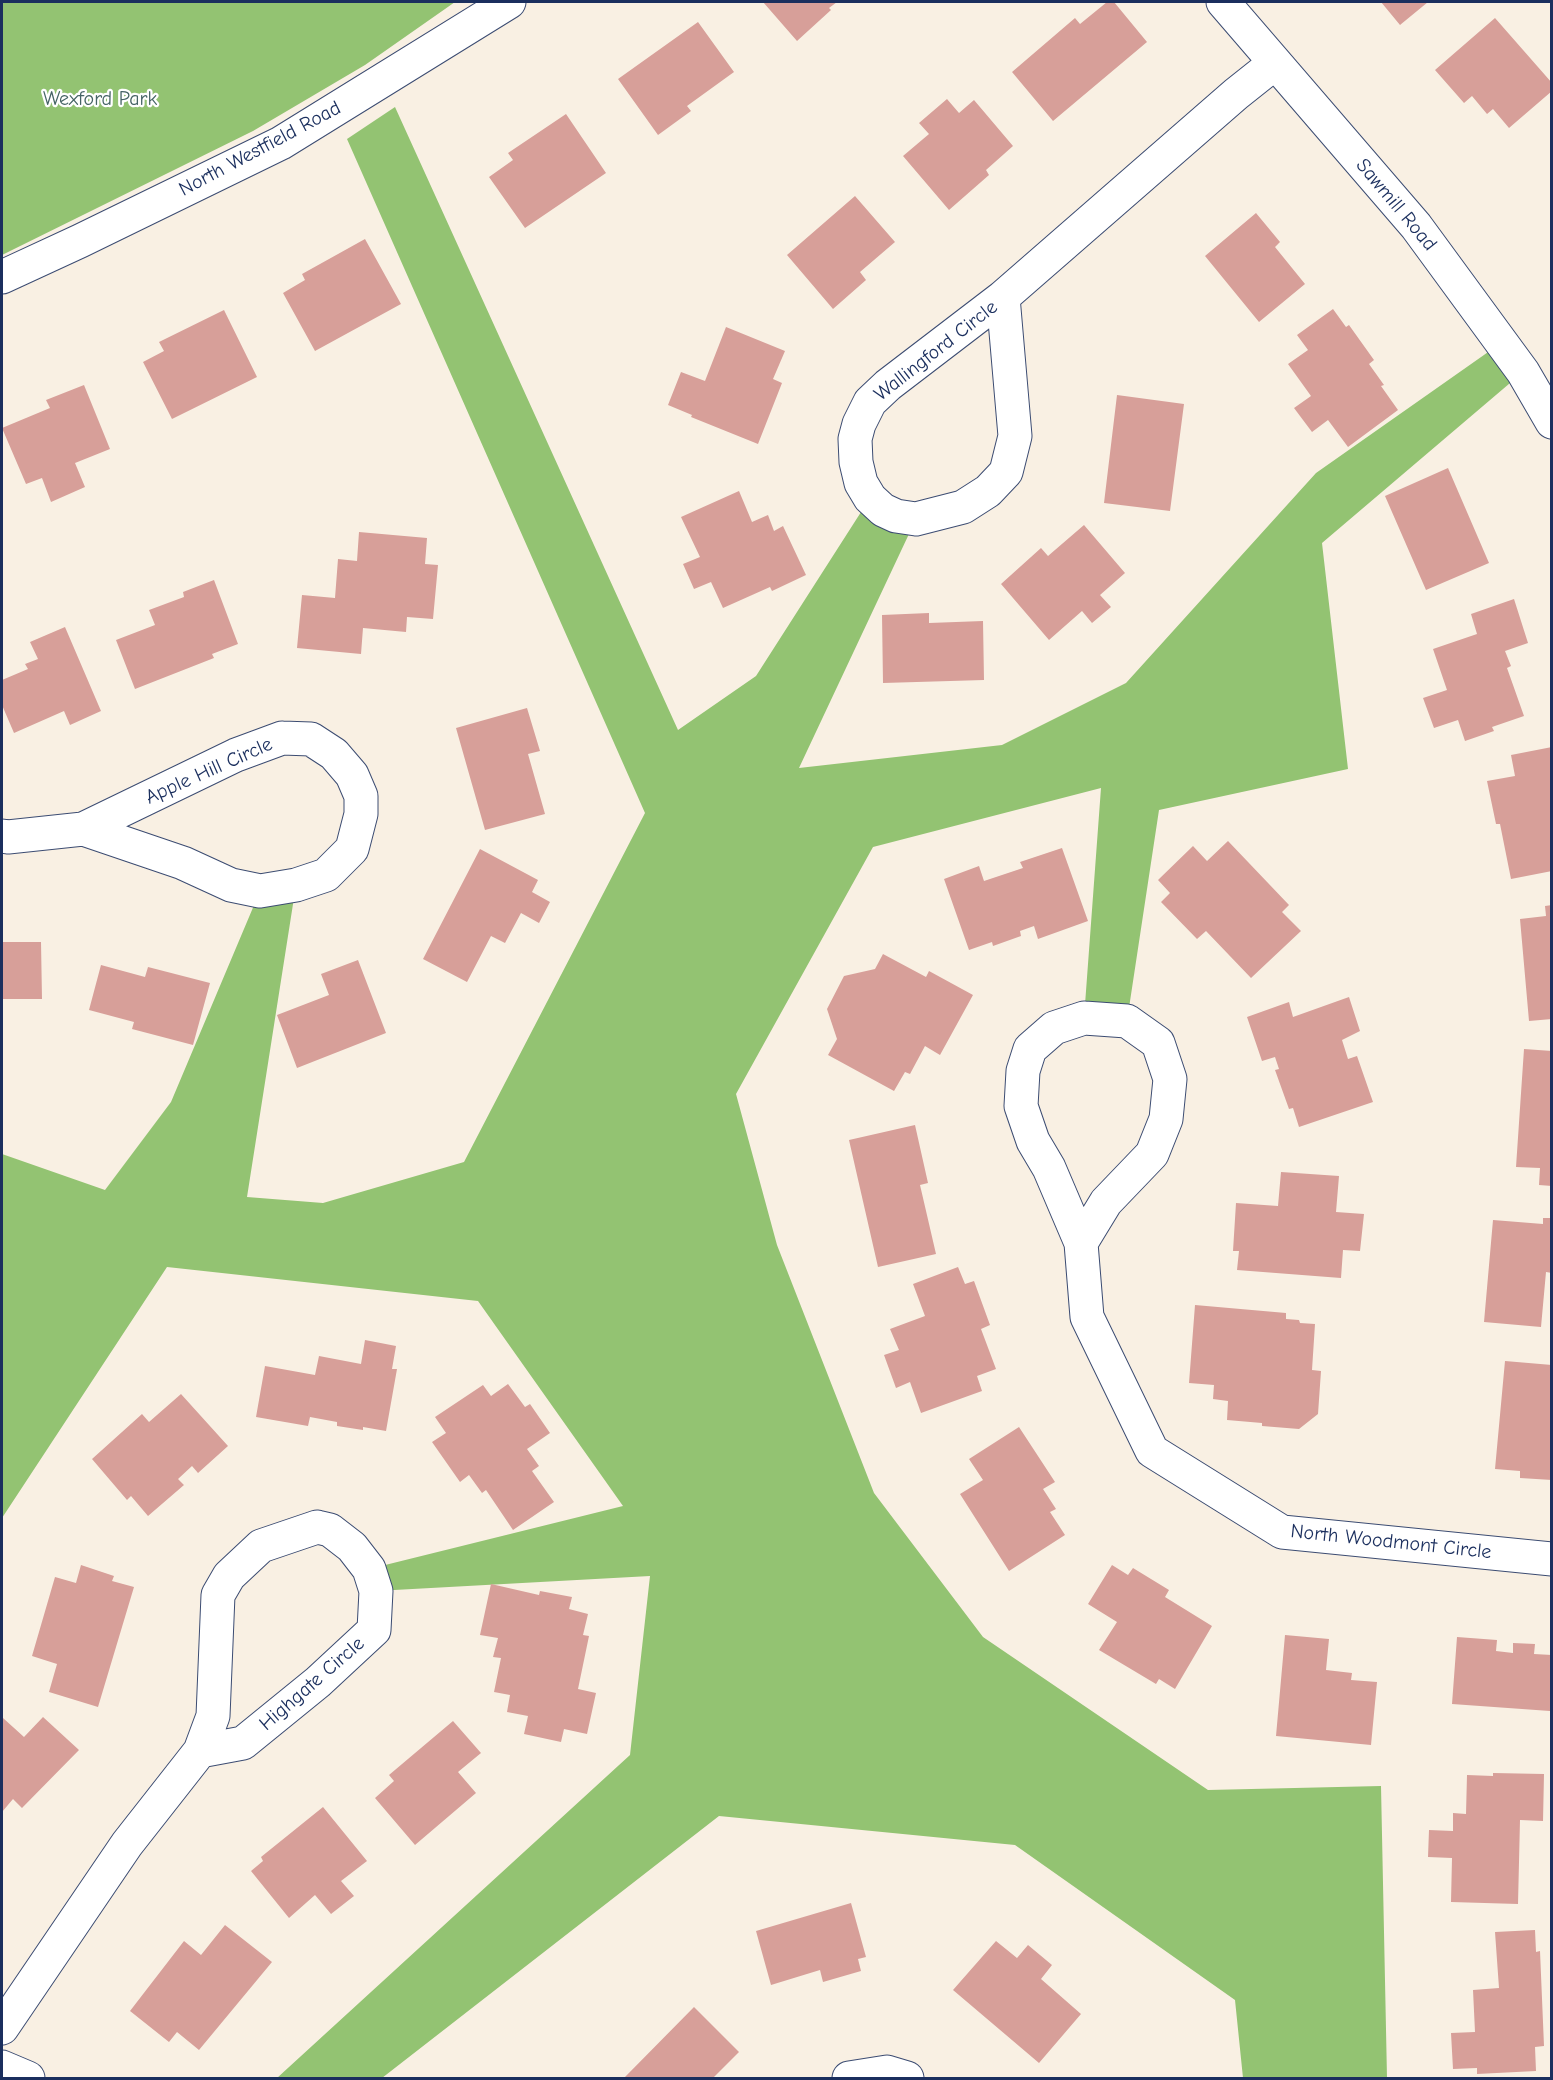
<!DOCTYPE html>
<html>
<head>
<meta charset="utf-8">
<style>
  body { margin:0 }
  #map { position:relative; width:1553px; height:2080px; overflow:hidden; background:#f9f0e3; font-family:"Comic Neue",sans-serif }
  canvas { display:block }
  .frame { position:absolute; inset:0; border:3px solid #1b2f5e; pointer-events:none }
</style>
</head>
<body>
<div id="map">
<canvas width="1553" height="2080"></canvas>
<div class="frame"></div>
</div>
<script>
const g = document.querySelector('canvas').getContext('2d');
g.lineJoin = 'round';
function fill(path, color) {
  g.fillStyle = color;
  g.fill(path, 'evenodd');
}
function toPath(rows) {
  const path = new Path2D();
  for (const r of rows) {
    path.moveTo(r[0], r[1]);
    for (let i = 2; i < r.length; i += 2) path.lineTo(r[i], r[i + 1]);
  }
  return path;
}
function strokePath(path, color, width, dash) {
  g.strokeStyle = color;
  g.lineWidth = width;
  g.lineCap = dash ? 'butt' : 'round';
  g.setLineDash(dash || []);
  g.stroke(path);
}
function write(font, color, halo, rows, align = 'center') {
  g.font = font + ' "Comic Neue",sans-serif';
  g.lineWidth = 4.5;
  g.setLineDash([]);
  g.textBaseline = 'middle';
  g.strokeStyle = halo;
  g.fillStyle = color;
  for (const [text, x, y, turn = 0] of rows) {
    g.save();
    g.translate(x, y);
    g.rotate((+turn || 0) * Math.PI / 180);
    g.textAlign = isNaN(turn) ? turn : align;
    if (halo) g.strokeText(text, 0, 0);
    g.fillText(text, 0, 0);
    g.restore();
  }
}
const green = toPath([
  [2,2,455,2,365,65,253,131,2,255],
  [395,107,678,730,756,676,870,498,916,519,799,768,1002,745,1126,683,1316,473,1501,343,1523,372,1322,543,1348,769,1159,810,1127,1021,1084,1018,1101,788,873,847,736,1094,777,1245,874,1493,983,1637,1208,1790,1381,1786,1387,2078,1243,2078,1235,2000,1015,1845,719,1816,382,2078,277,2078,630,1755,650,1576,376,1591,369,1569,623,1506,478,1301,167,1267,2,1518,2,1154,105,1190,171,1102,260,891,296,885,247,1197,323,1203,464,1162,645,813,347,139]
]);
const building = toPath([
  [763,2,837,2,829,8,831,10,797,41],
  [1107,2,1114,2,1147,42,1053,121,1012,72,1075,18,1080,24],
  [1381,2,1428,2,1400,25],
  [1495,18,1552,83,1552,91,1509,128,1493,109,1487,114,1472,96,1464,103,1435,70],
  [698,22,734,72,687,106,691,111,658,135,618,79],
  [947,99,959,113,974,100,1013,146,986,170,989,175,949,210,903,156,929,134,919,123],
  [566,114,606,173,525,228,489,177,513,160,508,153],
  [855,196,895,242,860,272,866,280,833,309,787,255],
  [1256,213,1280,242,1275,247,1305,284,1259,322,1205,256],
  [365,239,401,304,315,351,283,293,305,280,302,274],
  [1333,309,1346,327,1349,325,1374,360,1369,364,1384,385,1381,386,1398,410,1348,447,1328,420,1312,432,1294,408,1311,396,1288,364,1308,350,1297,335],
  [224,310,257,377,172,419,143,362,164,351,159,342],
  [726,327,785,351,773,379,782,383,758,444,691,417,692,415,668,405,681,372,705,381],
  [84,385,110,449,75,463,85,487,51,502,42,478,26,484,2,428,50,408,46,400],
  [1117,395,1184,404,1170,511,1104,503],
  [1448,468,1489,563,1426,590,1385,496],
  [739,491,752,522,768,515,774,531,783,526,806,575,772,591,770,587,723,608,711,582,694,589,683,564,700,557,681,517],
  [1084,525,1125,573,1100,595,1111,607,1092,623,1082,611,1049,640,1001,584,1041,548,1048,556],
  [359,532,427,538,425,564,438,565,433,619,407,617,406,632,363,628,361,654,297,648,302,595,335,598,338,559,357,561],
  [214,580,238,644,212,654,214,658,135,689,116,640,155,625,149,610,184,597,183,592],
  [1514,599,1528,643,1505,651,1511,666,1507,668,1524,716,1492,727,1494,731,1465,741,1458,720,1434,728,1423,698,1447,690,1433,649,1477,634,1471,614],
  [929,613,929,623,983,621,984,680,883,683,882,615],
  [65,627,101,711,70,725,64,711,14,733,2,705,2,680,28,669,25,664,38,659,30,642],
  [527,708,540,751,528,754,545,814,485,830,456,728],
  [1552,747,1552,871,1511,879,1500,824,1496,824,1487,781,1515,776,1511,755],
  [1228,841,1289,905,1282,912,1301,931,1251,978,1206,931,1197,939,1161,902,1170,893,1158,880,1193,846,1207,861],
  [1062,848,1088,921,1038,939,1034,926,1020,931,1021,936,993,946,992,942,969,950,944,879,979,866,984,881,1023,868,1020,862],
  [480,849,538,880,532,892,550,902,539,923,521,913,505,943,491,936,467,982,423,959],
  [1552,905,1552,1019,1529,1021,1520,919,1546,916,1545,906],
  [2,942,41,942,42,999,2,999],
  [883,954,926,977,929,971,973,995,940,1055,925,1046,910,1074,905,1072,894,1091,828,1055,837,1039,827,1009,844,976,875,969],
  [358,960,386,1033,297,1068,277,1015,329,995,321,974],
  [101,965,145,977,148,967,210,983,193,1045,132,1029,134,1022,89,1010],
  [1349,997,1360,1031,1342,1040,1348,1059,1357,1056,1373,1102,1299,1127,1293,1108,1289,1109,1275,1070,1279,1069,1275,1057,1262,1061,1247,1017,1289,1002,1293,1017],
  [1524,1049,1552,1051,1552,1186,1539,1185,1540,1168,1516,1167],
  [915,1125,928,1183,920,1185,936,1254,878,1267,849,1140],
  [1281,1172,1339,1176,1336,1212,1364,1214,1360,1251,1343,1250,1341,1278,1237,1270,1239,1251,1233,1251,1236,1203,1278,1206],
  [1543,1218,1552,1218,1552,1273,1546,1272,1541,1327,1484,1322,1493,1220,1543,1224],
  [958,1267,965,1284,974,1281,990,1325,981,1329,996,1369,977,1376,982,1391,921,1413,910,1382,896,1388,884,1355,899,1350,890,1329,925,1316,913,1284],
  [1195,1305,1286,1313,1286,1319,1299,1320,1300,1323,1315,1324,1312,1370,1321,1371,1318,1414,1299,1429,1262,1426,1262,1423,1227,1420,1228,1401,1213,1399,1214,1385,1189,1383],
  [365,1340,396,1346,392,1369,397,1369,386,1431,363,1427,363,1430,337,1426,337,1422,310,1417,308,1426,256,1417,265,1366,315,1375,319,1356,361,1364],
  [1505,1361,1552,1365,1552,1480,1520,1478,1520,1471,1495,1469],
  [508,1384,525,1407,530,1404,550,1433,527,1449,539,1466,532,1471,554,1502,513,1530,486,1490,482,1493,469,1475,460,1482,432,1442,446,1433,435,1417,483,1385,491,1396],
  [181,1394,228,1446,198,1473,192,1466,178,1479,184,1485,148,1516,131,1496,127,1500,92,1459,142,1414,149,1422],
  [1019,1427,1055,1482,1043,1489,1056,1509,1050,1512,1065,1535,1009,1571,960,1494,983,1480,969,1459],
  [81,1565,114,1576,112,1581,134,1587,98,1707,49,1692,57,1664,32,1656,55,1577,76,1583],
  [1112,1565,1128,1575,1133,1568,1169,1590,1165,1597,1212,1626,1175,1689,1159,1679,1156,1684,1099,1650,1117,1622,1088,1604],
  [491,1584,539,1595,540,1591,572,1597,569,1609,588,1614,583,1635,589,1636,578,1689,596,1693,587,1734,564,1729,561,1742,524,1734,528,1716,507,1712,510,1695,494,1692,501,1658,493,1657,498,1638,480,1635],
  [1285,1635,1329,1639,1326,1670,1352,1673,1351,1680,1377,1682,1371,1745,1276,1736],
  [1457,1637,1497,1640,1496,1651,1513,1653,1513,1643,1535,1644,1534,1654,1552,1655,1550,1711,1452,1704],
  [43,1717,79,1750,22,1808,13,1799,2,1812,2,1720,3,1718,24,1737],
  [453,1721,481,1753,458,1772,476,1793,415,1845,375,1798,394,1781,389,1775],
  [1493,1773,1544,1774,1543,1821,1520,1820,1518,1904,1451,1902,1452,1858,1428,1857,1429,1830,1453,1831,1453,1813,1466,1814,1467,1775,1493,1776],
  [323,1807,367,1861,341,1881,354,1896,331,1914,315,1895,289,1918,251,1871,263,1861,261,1857],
  [851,1903,866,1957,858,1959,861,1971,823,1982,820,1970,771,1985,756,1931],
  [225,1925,272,1962,199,2050,177,2032,169,2042,130,2011,184,1941,201,1955],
  [1535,1930,1536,1952,1540,1951,1544,2046,1535,2047,1536,2071,1477,2074,1477,2068,1453,2069,1451,2033,1475,2032,1473,1990,1499,1988,1495,1932],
  [996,1941,1017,1958,1028,1945,1052,1965,1041,1979,1081,2014,1039,2063,953,1990],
  [694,2007,739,2052,713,2078,624,2078]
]);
const minor = toPath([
  [1223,2,1416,226,1523,372,1552,422],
  [2,277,80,241,281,143,509,2],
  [1003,297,1015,436,1006,472,988,491,963,507,916,519,896,516,883,510,870,498,861,483,856,462,855,439,859,424,870,402,888,385,1003,297],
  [1003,297,1236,94,1275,63],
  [282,738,311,739,334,754,352,775,361,796,361,814,352,849,326,875,296,885,260,891,231,885,183,863,83,829,236,755,282,738],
  [2,836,8,837,83,829],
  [1084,1018,1127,1021,1158,1043,1170,1079,1166,1119,1152,1154,1106,1202,1081,1243,1049,1168,1033,1141,1021,1106,1023,1071,1030,1049,1054,1028,1084,1018],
  [1081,1243,1087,1317,1152,1451,1282,1532,1552,1559],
  [317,1527,330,1530,352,1547,369,1569,376,1591,374,1630,318,1682,243,1743,200,1751,213,1716,218,1595,229,1576,261,1546,317,1527],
  [2,2028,127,1844,200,1751],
  [2,2067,28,2078],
  [849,2078,887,2072,907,2078]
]);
const parkNames = [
  ["Wexford Park",100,99]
];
const streetNames = [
  ["North Westfield Road",260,149,-28],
  ["Sawmill Road",1396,205,50],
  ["Wallingford Circle",936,351,-38],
  ["Apple Hill Circle",209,771,-24],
  ["North Woodmont Circle",1391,1542,6],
  ["Highgate Circle",312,1684,-41]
];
fill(green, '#93c372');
fill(building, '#d79f99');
strokePath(minor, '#3c4c72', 35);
strokePath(minor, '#fff', 33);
write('20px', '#456365', '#fff', parkNames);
write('20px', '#1b2f5e', '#fff', streetNames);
</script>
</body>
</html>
